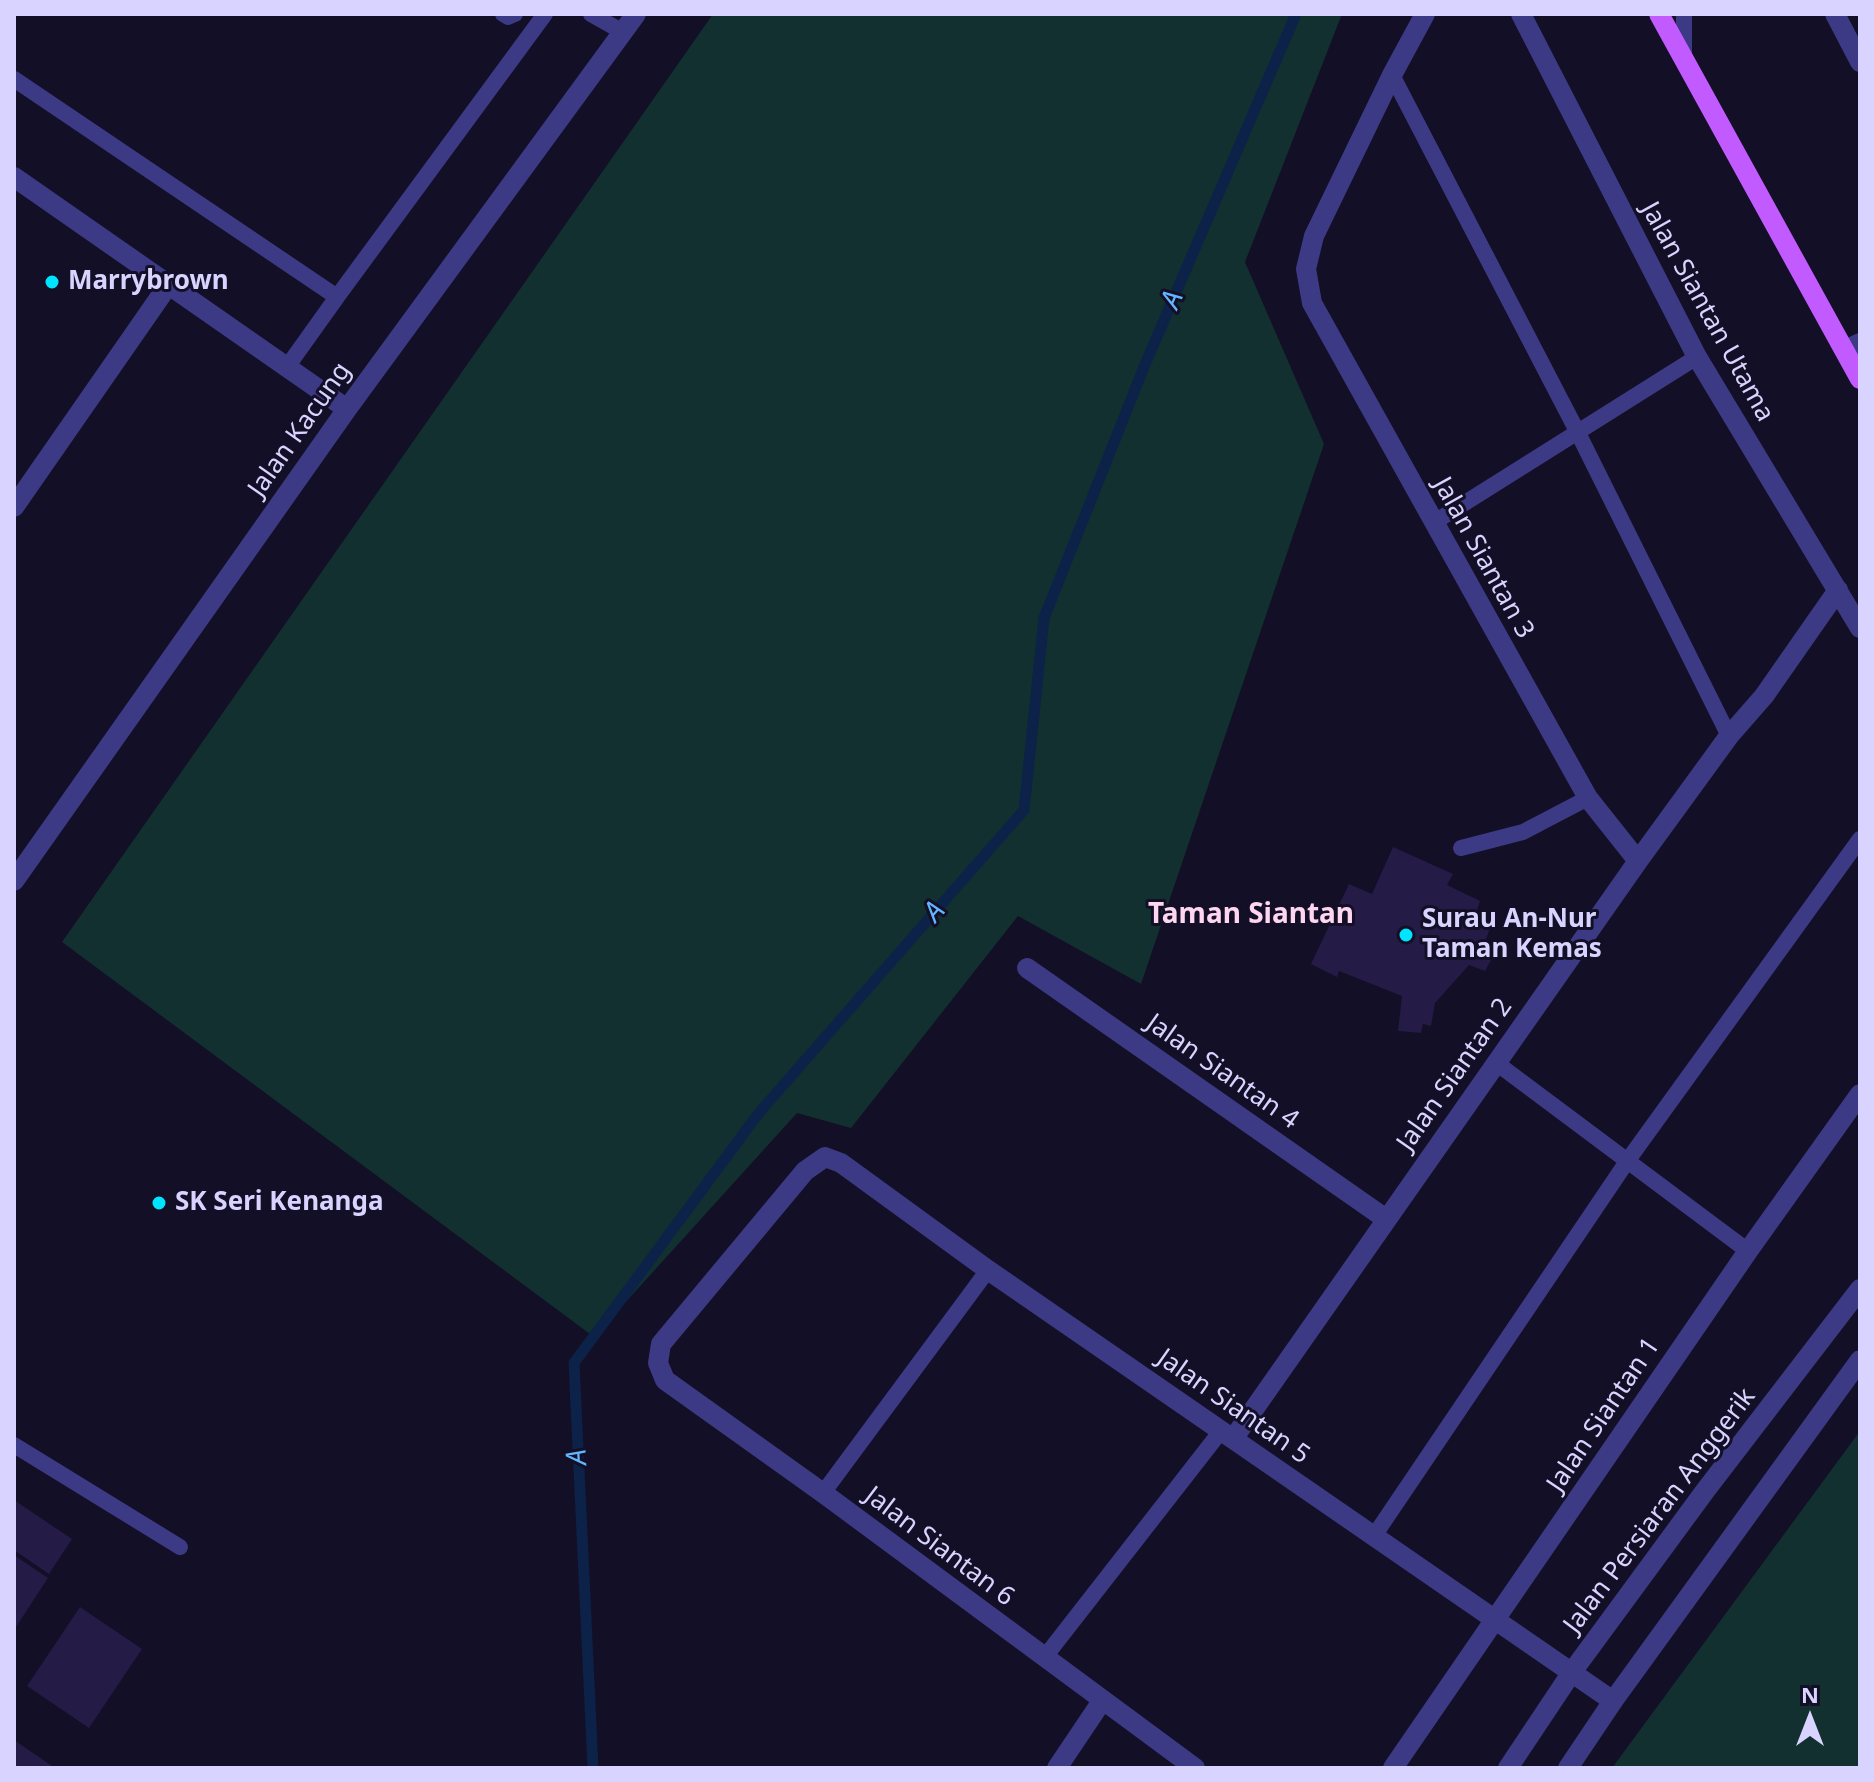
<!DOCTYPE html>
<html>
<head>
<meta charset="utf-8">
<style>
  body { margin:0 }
  #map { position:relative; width:1874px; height:1782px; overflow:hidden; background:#130f26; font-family:"Noto Sans",sans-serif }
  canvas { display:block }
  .frame { position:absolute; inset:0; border:16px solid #d9d4ff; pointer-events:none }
  .north { position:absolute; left:1770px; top:1678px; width:80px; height:80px; -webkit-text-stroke:6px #130f26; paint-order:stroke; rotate:0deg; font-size:22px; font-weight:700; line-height:32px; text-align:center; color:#d9d4ff }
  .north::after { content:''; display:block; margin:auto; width:28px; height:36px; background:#d9d4ff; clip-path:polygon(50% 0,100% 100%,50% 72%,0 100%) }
</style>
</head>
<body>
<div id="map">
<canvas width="1874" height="1782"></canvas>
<div class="frame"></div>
<div class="north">N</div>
</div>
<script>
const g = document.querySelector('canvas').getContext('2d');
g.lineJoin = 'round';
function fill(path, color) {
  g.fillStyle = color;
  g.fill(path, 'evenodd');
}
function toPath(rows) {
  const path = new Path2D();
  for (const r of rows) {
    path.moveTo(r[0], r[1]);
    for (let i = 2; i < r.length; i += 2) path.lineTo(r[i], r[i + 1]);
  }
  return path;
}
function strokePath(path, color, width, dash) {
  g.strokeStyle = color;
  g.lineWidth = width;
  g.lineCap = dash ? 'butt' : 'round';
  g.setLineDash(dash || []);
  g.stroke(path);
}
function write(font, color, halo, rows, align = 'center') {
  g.font = font + ' "Noto Sans",sans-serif';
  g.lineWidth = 6;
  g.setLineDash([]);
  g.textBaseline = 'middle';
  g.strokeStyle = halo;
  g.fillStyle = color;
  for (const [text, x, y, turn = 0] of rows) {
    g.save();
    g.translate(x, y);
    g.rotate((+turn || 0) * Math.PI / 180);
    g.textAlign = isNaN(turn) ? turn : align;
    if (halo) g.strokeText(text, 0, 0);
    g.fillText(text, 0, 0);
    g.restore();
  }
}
const green = toPath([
  [713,14,1342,14,1245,262,1324,444,1141,984,1018,916,851,1128,797,1113,594,1337,62,942],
  [1860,1431,1860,1768,1612,1768]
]);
const stream = toPath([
  [593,1768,574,1363,758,1114,1024,810,1044,618,1146,362,1296,14]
]);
const building = toPath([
  [1393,847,1453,874,1447,885,1480,901,1475,916,1491,925,1484,945,1497,949,1485,971,1469,965,1435,1003,1431,1026,1423,1024,1421,1033,1398,1031,1402,996,1339,971,1337,977,1311,964,1349,884,1372,894],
  [14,1500,72,1539,49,1574,14,1550],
  [14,1555,48,1578,14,1630],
  [80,1607,142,1649,89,1728,27,1686],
  [14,1740,55,1768,14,1768]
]);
const service = toPath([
  [503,14,508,17,515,14],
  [591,14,623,32],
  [1684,14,1684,58],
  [1392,75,1578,433,1729,736],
  [14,79,337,297,545,14],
  [287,367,337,297],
  [1433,523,1697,357],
  [1461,848,1523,832,1588,798],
  [1495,1062,1748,1251],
  [14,1445,180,1547],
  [823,1493,988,1270],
  [1374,1536,1628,1160,1860,839],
  [1044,1658,1221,1431]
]);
const minor = toPath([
  [1425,14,1392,75,1314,236,1306,269,1312,303,1588,798,1638,861],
  [1521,14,1697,357,1860,628],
  [1835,14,1860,62],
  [14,177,347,409],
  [1845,350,1860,343],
  [14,507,169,284],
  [14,881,347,409,636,14],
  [1027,968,1386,1219],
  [1233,1439,1638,861,1729,736,1764,696,1838,590],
  [1057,1768,1102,1701],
  [1195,1768,823,1493,665,1380,658,1363,661,1344,805,1171,825,1157,841,1163,988,1270,1613,1701],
  [1393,1768,1748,1251,1860,1094]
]);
const tertiary = toPath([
  [1508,1768,1572,1672,1705,1491,1860,1289],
  [1568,1768,1613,1701,1860,1360]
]);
const primary = toPath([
  [1659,14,1860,379]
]);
const markers = [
  [52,282,8,"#00e5ff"],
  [1406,935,8,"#00e5ff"],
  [159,1203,8,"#00e5ff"]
];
const poiNames = [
  ["Marrybrown",68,282],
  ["Surau An-Nur",1422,920],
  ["Taman Kemas",1422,950],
  ["SK Seri Kenanga",175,1203]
];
const streetNames = [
  ["Jalan Siantan Utama",1707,312,61],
  ["Jalan Kacung",300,430,-55],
  ["Jalan Siantan 3",1483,558,61],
  ["Jalan Siantan 4",1222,1072,35],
  ["Jalan Siantan 2",1455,1075,-55],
  ["Jalan Siantan 5",1233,1407,35],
  ["Jalan Siantan 1",1604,1415,-56],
  ["Jalan Persiaran Anggerik",1660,1511,-53],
  ["Jalan Siantan 6",939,1547,37]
];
const waterNames = [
  ["A",1173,300,-67],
  ["A",935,912,-49],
  ["A",578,1457,-93]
];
const neighbourhoodNames = [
  ["Taman Siantan",1251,915]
];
fill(green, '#12302f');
strokePath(stream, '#0c2248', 11);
fill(building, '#241b47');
strokePath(service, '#3d3a85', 16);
strokePath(minor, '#3d3a85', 20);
strokePath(tertiary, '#3d3a85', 20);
strokePath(primary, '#c25bff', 20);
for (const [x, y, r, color] of markers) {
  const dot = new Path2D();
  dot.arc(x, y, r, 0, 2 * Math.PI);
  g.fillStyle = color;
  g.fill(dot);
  strokePath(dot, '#130f26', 3);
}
write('bold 26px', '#d9d4ff', '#130f26', poiNames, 'left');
write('26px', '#d9d4ff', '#130f26', streetNames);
write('italic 28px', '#62b6ff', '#130f26', waterNames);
write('bold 28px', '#ffd6f0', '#130f26', neighbourhoodNames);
</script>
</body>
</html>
